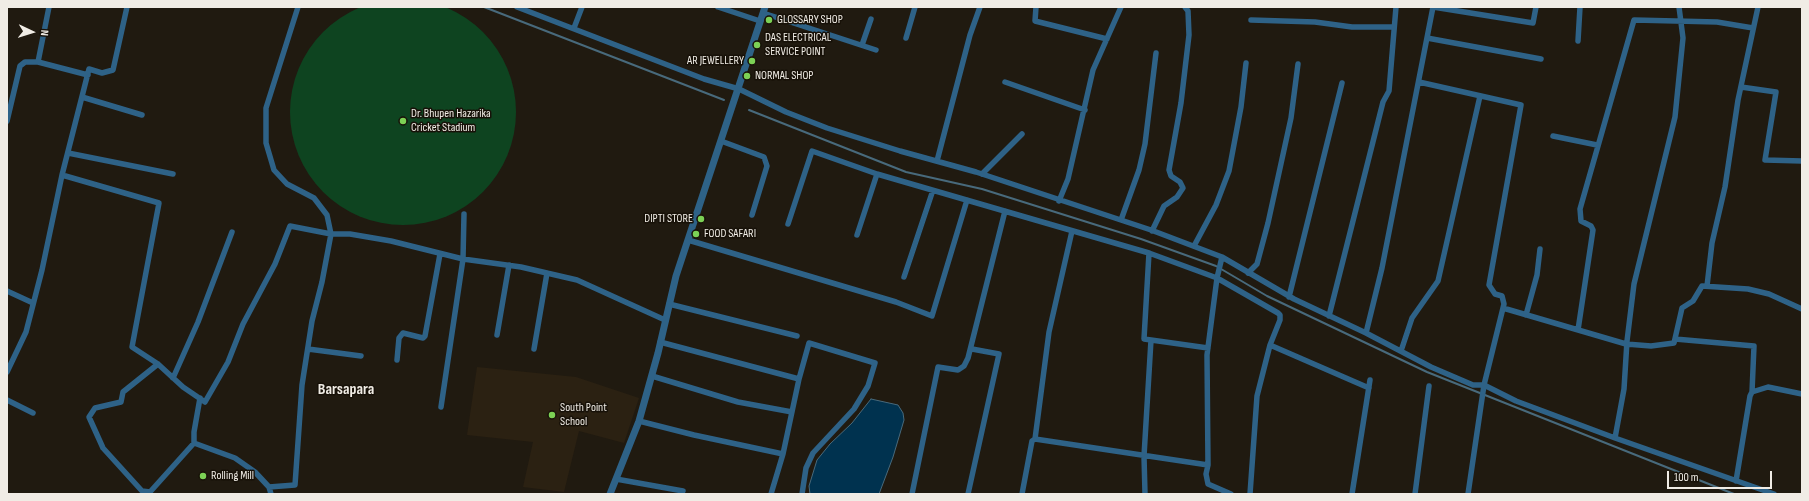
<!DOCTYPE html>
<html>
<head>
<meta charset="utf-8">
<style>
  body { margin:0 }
  #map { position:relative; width:1809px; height:501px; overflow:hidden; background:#201a10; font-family:"Sofia Sans Condensed",sans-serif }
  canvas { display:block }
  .frame { position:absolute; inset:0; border:8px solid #f0ece5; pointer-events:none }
  .north { position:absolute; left:12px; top:12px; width:40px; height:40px; -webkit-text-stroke:3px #171108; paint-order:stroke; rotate:94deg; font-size:11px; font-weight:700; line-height:16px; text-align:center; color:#f0ece5 }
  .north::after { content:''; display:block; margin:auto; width:14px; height:18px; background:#f0ece5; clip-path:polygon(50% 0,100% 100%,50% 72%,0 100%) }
  .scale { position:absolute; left:1667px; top:471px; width:105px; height:18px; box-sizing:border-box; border:2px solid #f0ece5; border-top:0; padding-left:5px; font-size:12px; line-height:14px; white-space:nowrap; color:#f0ece5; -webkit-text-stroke:3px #171108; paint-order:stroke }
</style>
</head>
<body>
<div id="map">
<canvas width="1809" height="501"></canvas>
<div class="frame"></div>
<div class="north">N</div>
<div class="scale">100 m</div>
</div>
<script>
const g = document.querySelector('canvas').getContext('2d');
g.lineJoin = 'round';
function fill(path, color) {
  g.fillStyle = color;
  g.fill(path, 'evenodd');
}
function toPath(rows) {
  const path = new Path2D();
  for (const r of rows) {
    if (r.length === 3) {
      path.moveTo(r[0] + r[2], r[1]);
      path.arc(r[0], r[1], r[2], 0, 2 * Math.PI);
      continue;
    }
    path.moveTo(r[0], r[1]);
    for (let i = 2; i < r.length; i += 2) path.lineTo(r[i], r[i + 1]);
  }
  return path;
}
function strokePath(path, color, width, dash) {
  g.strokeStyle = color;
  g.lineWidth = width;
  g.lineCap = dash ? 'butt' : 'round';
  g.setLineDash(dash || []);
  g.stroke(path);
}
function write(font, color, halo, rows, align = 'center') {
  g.font = font + ' "Sofia Sans Condensed",sans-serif';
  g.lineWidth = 3;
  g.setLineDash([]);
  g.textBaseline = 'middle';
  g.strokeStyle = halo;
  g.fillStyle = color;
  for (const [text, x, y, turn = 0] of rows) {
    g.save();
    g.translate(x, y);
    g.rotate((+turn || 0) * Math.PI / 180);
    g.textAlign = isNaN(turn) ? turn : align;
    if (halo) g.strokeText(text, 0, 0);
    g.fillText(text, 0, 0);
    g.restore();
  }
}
const built = toPath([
  [477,367,576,377,639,398,624,443,579,431,564,492,523,487,533,442,467,435]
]);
const green = toPath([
  [403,112,113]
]);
const water = toPath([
  [871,399,898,405,903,413,904,420,893,457,879,494,810,494,809,486,817,460,830,444,852,423,871,399]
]);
const stream = toPath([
  [484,7,724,100],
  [749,110,906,172,982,189,1141,239,1216,266,1267,296,1427,372,1734,494]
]);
const minor = toPath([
  [517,7,704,79,739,89,786,112,827,128,900,151,976,172,1151,230,1222,257,1294,299,1366,333,1431,367,1473,385,1484,385,1516,401,1615,438],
  [718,7,760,21],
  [1036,7,1035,21,1107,39],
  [1679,7,1683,38,1675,117,1634,284,1627,341,1624,389,1615,438,1774,494],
  [763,13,876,50],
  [1251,20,1315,22,1352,27,1394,27],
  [574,28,582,7],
  [906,38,915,7],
  [1427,38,1541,59],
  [1578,41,1580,7],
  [862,45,871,19],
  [38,62,49,7],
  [1005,82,1085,110],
  [1419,82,1521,105,1489,285,1495,294,1502,296,1504,304,1484,385,1468,494],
  [1741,87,1776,92,1765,160,1802,161],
  [82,97,142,115],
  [7,121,20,66,25,62,38,62,88,75],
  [1553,136,1597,145],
  [721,141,764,157,767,166,752,215],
  [68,153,173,174],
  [937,161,970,35,980,7],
  [982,174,1022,134],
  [62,175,159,203,132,347,158,364,183,387,205,402,228,362,243,324,275,264,290,226,331,234,350,234,391,241,463,259,521,267,577,280,665,320],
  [1059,201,1068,179,1093,70,1121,7],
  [1121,220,1139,170,1145,144,1156,53],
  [788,224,812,151,877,174,1149,253],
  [1152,231,1164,206,1177,197,1183,188,1180,182,1171,176,1169,170,1181,103,1189,35,1188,11,1185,7],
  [857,235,877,174],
  [688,240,896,302,932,316,967,200],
  [1194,246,1216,205,1229,171,1241,107,1246,63],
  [1222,257,1217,278,1207,355,1208,465,1206,474,1208,484,1231,494],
  [1248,273,1257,264,1268,223,1291,118,1298,64],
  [904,277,933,190],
  [1707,286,1712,243,1725,187,1738,100,1758,7],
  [7,291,33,303],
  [1289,297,1342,83],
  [669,304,797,336],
  [1503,308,1626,344,1651,346,1674,343,1682,308,1693,301,1702,286,1748,289,1769,294,1802,309],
  [1526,315,1537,275,1540,249],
  [1329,316,1383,102,1389,91,1396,7],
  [1578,330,1593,230,1591,226,1581,221,1580,209,1634,20,1717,22,1753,28],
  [1366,333,1382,268,1433,7,1533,23,1536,7],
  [497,335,509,265],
  [1675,339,1754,346,1752,392],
  [660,342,799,379],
  [1208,348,1144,339,1149,253,1217,278,1278,313,1280,315,1280,320,1270,345],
  [308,349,361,356],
  [534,349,547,273],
  [1401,351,1412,318,1438,281,1480,96],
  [397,360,399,338,403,333,423,338,425,336,440,254],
  [158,364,123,392,121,402,95,408,89,417,103,448,142,491,150,492,194,443],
  [7,372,26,332,42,270,62,175,89,69,102,73,113,70,127,7],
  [652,376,738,402,792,412],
  [173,378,198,322,232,232],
  [200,398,194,432,194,443,235,458,255,472,269,487],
  [7,400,33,413],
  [441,407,463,259,464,214],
  [639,421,694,435,783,454],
  [1035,439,1208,465],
  [616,479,683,491],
  [1736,481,1750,396,1752,392,1768,387,1802,394],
  [271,494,269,487,295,485,302,385,312,321,322,282,331,234,327,215,314,198,287,184,274,170,266,143,266,108,298,7],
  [771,494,783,454,799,379,809,343,875,363,868,386,854,409,813,453,806,468,802,494],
  [912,494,938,367,958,370,964,366,968,358,1005,211],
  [968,494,999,354,972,349],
  [1022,494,1032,441,1035,439,1049,332,1072,231],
  [1145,494,1144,456,1151,340],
  [1250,494,1257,396,1270,345,1369,388],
  [1352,494,1370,380],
  [1415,494,1429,386]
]);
const tertiary = toPath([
  [610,494,639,421,658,353,676,276,765,7]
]);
const markers = [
  [769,20,4,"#7cd155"],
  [757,45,4,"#7cd155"],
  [752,61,4,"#7cd155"],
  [747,76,4,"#7cd155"],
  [403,121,4,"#7cd155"],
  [701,219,4,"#7cd155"],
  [696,234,4,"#7cd155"],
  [552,415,4,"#7cd155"],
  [203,476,4,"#7cd155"]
];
const poiNames = [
  ["GLOSSARY SHOP",777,20],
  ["DAS ELECTRICAL",765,38],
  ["SERVICE POINT",765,52],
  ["AR JEWELLERY",744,61,"right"],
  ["NORMAL SHOP",755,76],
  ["Dr. Bhupen Hazarika",411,114],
  ["Cricket Stadium",411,128],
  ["DIPTI STORE",693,219,"right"],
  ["FOOD SAFARI",704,234],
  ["South Point",560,408],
  ["School",560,422],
  ["Rolling Mill",211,476]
];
const districtNames = [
  ["Barsapara",346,390]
];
fill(built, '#2b2112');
fill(green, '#0e4420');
fill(water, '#00324f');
strokePath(water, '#486a7c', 1);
strokePath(stream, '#486a7c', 2);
strokePath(minor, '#2e6287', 5.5);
strokePath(tertiary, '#2e6287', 7);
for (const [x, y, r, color] of markers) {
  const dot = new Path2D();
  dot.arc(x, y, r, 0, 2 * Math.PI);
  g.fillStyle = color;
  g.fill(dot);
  strokePath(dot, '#171108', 1.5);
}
write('12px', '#f0ece5', '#171108', poiNames, 'left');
write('bold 16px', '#f0ece5', '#171108', districtNames);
</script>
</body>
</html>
